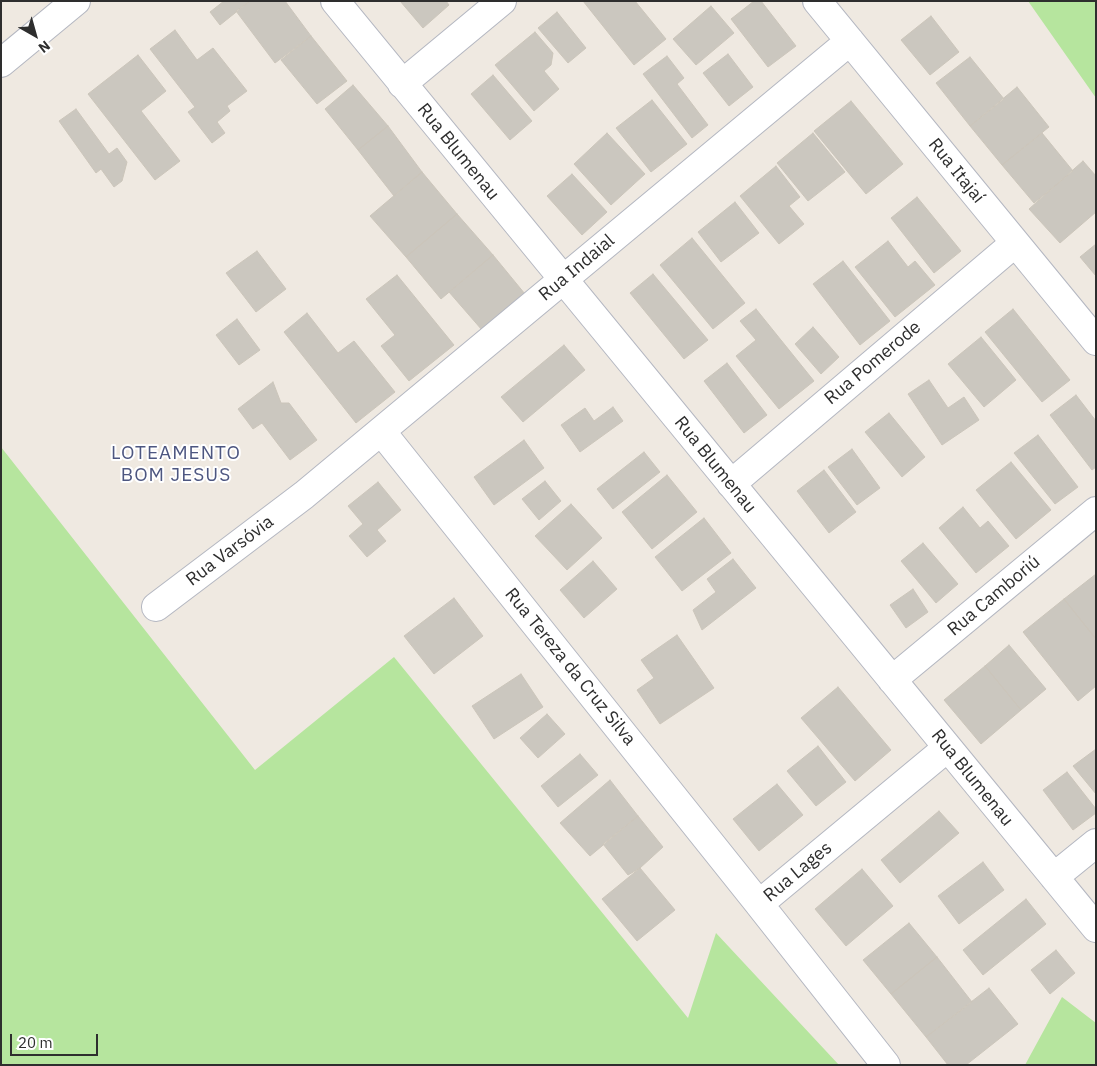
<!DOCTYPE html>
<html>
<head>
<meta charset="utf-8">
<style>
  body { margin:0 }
  #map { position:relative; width:1097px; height:1066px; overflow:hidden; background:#efe9e1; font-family:"IBM Plex Sans",sans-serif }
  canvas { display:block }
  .frame { position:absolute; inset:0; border:2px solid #2e2e2e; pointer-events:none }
  .north { position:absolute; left:10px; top:10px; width:50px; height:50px; -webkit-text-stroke:4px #fff; paint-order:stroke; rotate:142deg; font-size:14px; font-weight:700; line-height:20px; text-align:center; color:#2e2e2e }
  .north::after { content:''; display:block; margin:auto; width:18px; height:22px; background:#2e2e2e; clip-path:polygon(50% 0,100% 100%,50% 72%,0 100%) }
  .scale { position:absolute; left:10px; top:1034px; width:88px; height:22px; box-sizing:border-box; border:2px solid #2e2e2e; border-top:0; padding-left:6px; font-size:15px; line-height:18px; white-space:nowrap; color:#2e2e2e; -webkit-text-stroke:4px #fff; paint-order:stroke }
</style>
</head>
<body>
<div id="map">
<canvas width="1097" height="1066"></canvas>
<div class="frame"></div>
<div class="north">N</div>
<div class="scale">20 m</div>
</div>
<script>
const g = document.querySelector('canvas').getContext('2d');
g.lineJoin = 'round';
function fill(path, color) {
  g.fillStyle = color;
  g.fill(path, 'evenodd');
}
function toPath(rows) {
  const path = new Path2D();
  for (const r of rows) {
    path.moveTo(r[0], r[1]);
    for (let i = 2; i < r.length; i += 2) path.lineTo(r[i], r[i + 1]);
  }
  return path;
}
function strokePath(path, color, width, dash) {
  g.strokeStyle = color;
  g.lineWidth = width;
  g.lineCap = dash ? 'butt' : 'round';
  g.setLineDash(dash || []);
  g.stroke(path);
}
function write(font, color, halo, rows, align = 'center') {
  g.font = font + ' "IBM Plex Sans",sans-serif';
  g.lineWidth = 4;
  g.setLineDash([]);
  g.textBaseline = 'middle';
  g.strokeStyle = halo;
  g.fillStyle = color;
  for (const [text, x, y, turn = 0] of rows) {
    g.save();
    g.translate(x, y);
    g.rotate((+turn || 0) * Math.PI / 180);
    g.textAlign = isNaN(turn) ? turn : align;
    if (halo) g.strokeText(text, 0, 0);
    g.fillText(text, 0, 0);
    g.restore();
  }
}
const green = toPath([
  [1028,1,1096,1,1096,98],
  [1,447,255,770,394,657,688,1018,716,933,839,1065,1,1065],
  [1062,997,1096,1023,1096,1065,1025,1065]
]);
const building = toPath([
  [224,1,250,1,220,25,210,12,224,1],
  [250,1,285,1,311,36,275,63,236,11,250,1],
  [400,1,446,1,449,5,423,28,400,1],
  [583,1,635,1,666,39,634,65,583,1],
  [754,1,761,1,796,46,768,67,731,19,754,1],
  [711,6,734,33,696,65,673,39,711,6],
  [557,12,586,48,568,63,538,28,557,12],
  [931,16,959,52,930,75,901,40,931,16],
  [175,30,197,60,213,48,247,91,227,106,230,111,217,122,225,133,212,143,188,112,195,107,150,49,175,30],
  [535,32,553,53,551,65,544,71,559,89,534,111,495,65,535,32],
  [311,36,347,81,317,104,281,60,311,36],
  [728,54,753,87,729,106,703,73,728,54],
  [138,55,166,91,141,111,180,161,155,180,88,94,138,55],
  [667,56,684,78,677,84,708,125,692,138,643,74,667,56],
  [970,57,1004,99,970,126,936,83,970,57],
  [493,75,532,121,510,140,471,94,493,75],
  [353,85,388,126,358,150,325,109,353,85],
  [1017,87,1049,127,1002,165,970,126,1017,87],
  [652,100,687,144,651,172,616,128,652,100],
  [851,101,903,164,866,194,814,131,851,101],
  [76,109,109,154,117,148,127,162,122,181,114,187,101,169,96,173,59,121,76,109],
  [388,126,422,172,394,196,358,150,388,126],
  [607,133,645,174,611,205,574,164,607,133],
  [813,133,845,172,808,201,777,163,813,133],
  [1042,133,1073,171,1034,203,1002,165,1042,133],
  [1083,161,1096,176,1096,212,1060,243,1029,209,1083,161],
  [776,166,800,197,789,206,804,224,779,244,740,196,776,166],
  [422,172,457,214,406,257,370,216,422,172],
  [572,174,607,212,582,235,547,196,572,174],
  [917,197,961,251,934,273,891,218,917,197],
  [735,202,759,233,721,262,698,232,735,202],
  [457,214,493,255,441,299,406,257,457,214],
  [692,238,745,303,713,329,660,265,692,238],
  [888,241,908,267,915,261,935,285,895,317,855,267,888,241],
  [1096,244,1096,276,1080,257,1096,244],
  [257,251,286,289,256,312,226,273,257,251],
  [493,255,525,294,482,330,449,292,493,255],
  [843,261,890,321,860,345,813,284,843,261],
  [653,274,708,340,684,359,630,293,653,274],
  [397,275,454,345,409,381,381,346,395,335,366,299,397,275],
  [756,309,814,381,779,409,736,356,756,340,740,321,756,309],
  [1013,309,1070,380,1042,402,985,332,1013,309],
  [307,313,338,353,354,341,395,392,356,423,284,332,307,313],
  [237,319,260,350,239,365,216,335,237,319],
  [813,327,839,357,821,374,795,344,813,327],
  [981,337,1016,380,984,407,948,364,981,337],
  [564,345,585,370,523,422,501,397,564,345],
  [727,363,767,415,744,433,704,381,727,363],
  [929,380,948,408,964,397,979,420,942,445,908,394,929,380],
  [273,382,281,403,289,403,317,440,290,460,262,423,253,429,238,409,273,382],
  [1076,395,1096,421,1096,467,1092,470,1050,415,1076,395],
  [613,407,623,421,580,452,561,425,585,408,594,421,613,407],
  [889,413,925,457,902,477,865,432,889,413],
  [1038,435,1078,487,1055,504,1014,453,1038,435],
  [524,440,544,468,494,505,474,477,524,440],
  [852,449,880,488,857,505,828,467,852,449],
  [644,452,660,472,613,509,597,489,644,452],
  [1011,462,1051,510,1016,539,976,490,1011,462],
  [824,470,856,512,829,533,797,491,824,470],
  [667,475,697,512,652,549,622,512,667,475],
  [545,481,561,501,539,520,522,499,545,481],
  [378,482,401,510,377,530,386,541,367,557,349,536,363,524,348,506,378,482],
  [571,504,602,538,567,570,535,536,571,504],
  [963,507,980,528,988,521,1009,546,976,573,939,528,963,507],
  [704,518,731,553,682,591,655,557,704,518],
  [923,543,958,584,936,603,901,561,923,543],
  [733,559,756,588,702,630,693,610,716,592,707,579,733,559],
  [593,561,617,589,584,618,560,590,593,561],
  [1096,574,1096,639,1064,599,1096,574],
  [913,589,928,612,906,628,890,605,913,589],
  [454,598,483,636,434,674,404,636,454,598],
  [1064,599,1096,639,1096,686,1078,701,1023,632,1064,599],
  [677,635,714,688,660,724,637,690,654,678,641,660,677,635],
  [1009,645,1046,689,1021,710,985,666,1009,645],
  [985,666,1021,710,981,744,944,700,985,666],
  [521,674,543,707,494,739,472,706,521,674],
  [838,687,891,750,855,781,801,718,838,687],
  [547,714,565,734,538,758,520,738,547,714],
  [818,746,846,782,816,806,787,771,818,746],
  [1096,749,1096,794,1073,766,1096,749],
  [580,754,598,775,558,807,541,786,580,754],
  [1067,772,1096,809,1096,813,1073,830,1043,790,1067,772],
  [610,780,638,816,590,856,560,823,610,780],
  [777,784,803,815,759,851,733,819,777,784],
  [939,811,959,833,900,883,881,860,939,811],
  [638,816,663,847,640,868,628,875,603,844,638,816],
  [983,862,1004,890,959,924,938,896,983,862],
  [640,868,675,910,637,941,602,899,640,868],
  [862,869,893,906,846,946,815,909,862,869],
  [1026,899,1046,924,983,975,963,950,1026,899],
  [909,923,937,957,891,994,863,960,909,923],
  [1056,950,1075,973,1050,994,1031,970,1056,950],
  [937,957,972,1002,926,1037,891,994,937,957],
  [989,988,1018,1024,966,1065,948,1065,926,1037,989,988]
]);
const street = toPath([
  [335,1,1096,928],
  [817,1,1096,341],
  [1,63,76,1],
  [402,84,502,1],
  [381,431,759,904],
  [731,484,1015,243],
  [156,607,304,495,850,41],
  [892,680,1096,511],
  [1054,877,1096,843],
  [886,1065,759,904,947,748]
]);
const streetNames = [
  ["Rua Blumenau",458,152,51],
  ["Rua Itajaí",956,171,51],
  ["Rua Indaial",577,268,-40],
  ["Rua Pomerode",873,363,-40],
  ["Rua Blumenau",715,465,51],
  ["Rua Varsóvia",230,551,-37],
  ["Rua Camboriú",994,596,-40],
  ["Rua Tereza da Cruz Silva",570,667,51],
  ["Rua Blumenau",972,778,51],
  ["Rua Lages",798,872,-40]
];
const neighbourhoodNames = [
  ["LOTEAMENTO",176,454],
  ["BOM JESUS",176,476]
];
fill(green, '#b6e59e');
fill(building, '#cbc7bf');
strokePath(building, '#cbc5ba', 1);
strokePath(street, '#b4b7c1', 30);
strokePath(street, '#fff', 28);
write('18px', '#2e2e2e', '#fff', streetNames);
g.letterSpacing = '1px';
write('19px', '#4d5680', '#fff', neighbourhoodNames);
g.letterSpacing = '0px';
</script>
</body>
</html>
